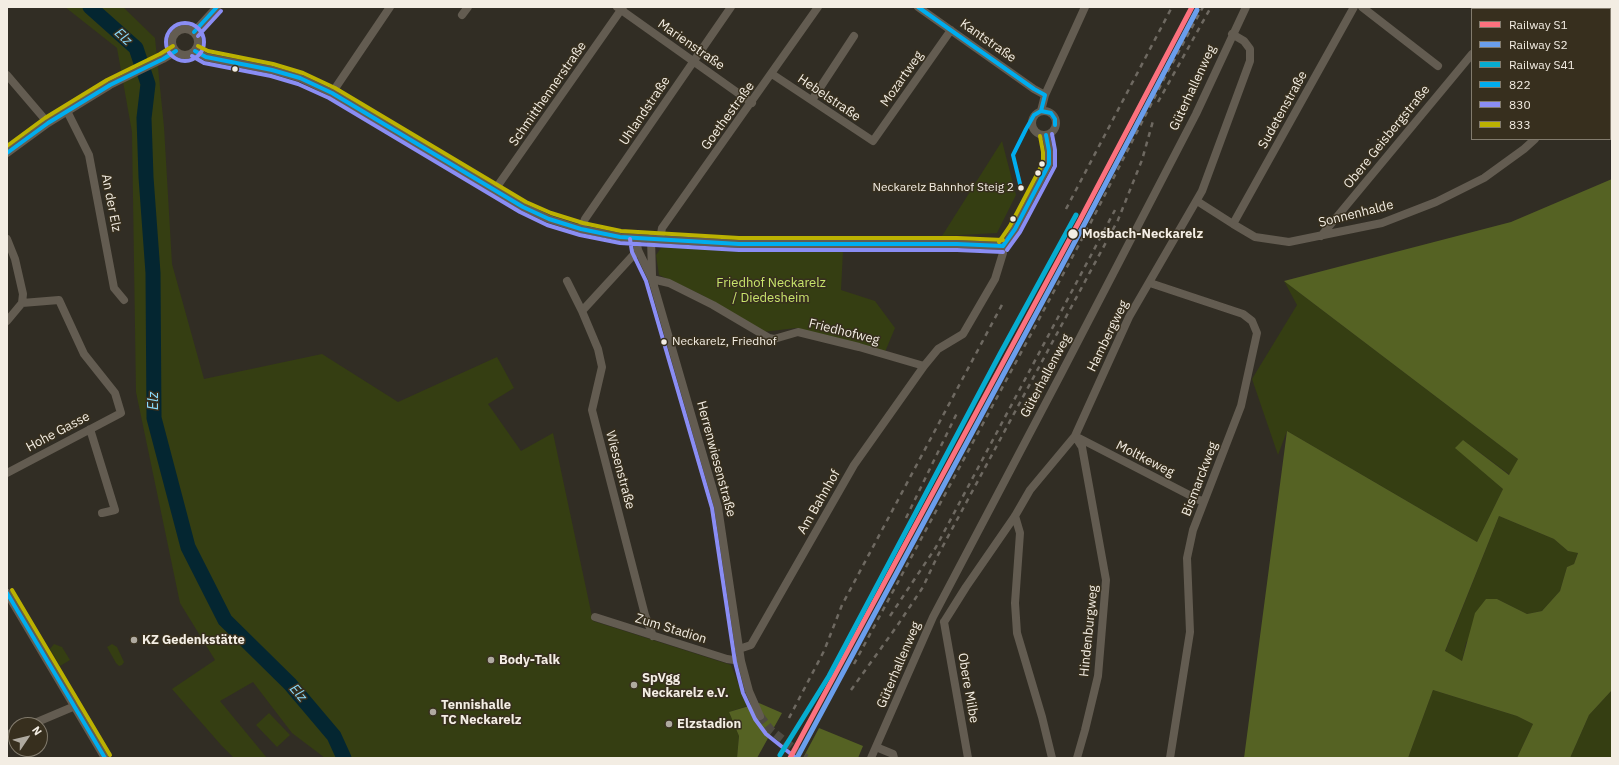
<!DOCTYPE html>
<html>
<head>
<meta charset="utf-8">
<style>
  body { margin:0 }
  #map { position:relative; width:1619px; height:765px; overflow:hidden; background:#312d24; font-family:"IBM Plex Sans",sans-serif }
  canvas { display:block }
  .frame { position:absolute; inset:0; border:8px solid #f3ede3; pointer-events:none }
  .legend { position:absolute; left:1471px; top:8px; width:140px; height:132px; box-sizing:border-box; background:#372f1e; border:1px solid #827b6d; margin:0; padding:5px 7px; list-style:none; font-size:12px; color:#f3ede3 }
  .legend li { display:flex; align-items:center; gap:8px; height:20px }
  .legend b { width:20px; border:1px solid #827b6d }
  .north { position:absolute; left:8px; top:717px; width:40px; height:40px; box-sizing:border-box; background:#372f1e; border:1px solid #827b6d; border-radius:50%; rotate:55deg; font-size:11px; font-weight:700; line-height:16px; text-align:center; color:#f3ede3 }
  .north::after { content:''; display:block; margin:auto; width:14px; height:18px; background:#afaaa0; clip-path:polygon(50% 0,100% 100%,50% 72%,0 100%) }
</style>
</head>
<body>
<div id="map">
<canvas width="1619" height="765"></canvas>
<div class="frame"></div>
<ul class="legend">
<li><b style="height:5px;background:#fc717e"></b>Railway S1</li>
<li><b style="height:5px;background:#6a9eec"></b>Railway S2</li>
<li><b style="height:5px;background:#06acd0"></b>Railway S41</li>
<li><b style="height:5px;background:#00adef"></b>822</li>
<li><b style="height:5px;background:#8a8df4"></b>830</li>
<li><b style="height:5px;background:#bbb101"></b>833</li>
</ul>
<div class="north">N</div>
</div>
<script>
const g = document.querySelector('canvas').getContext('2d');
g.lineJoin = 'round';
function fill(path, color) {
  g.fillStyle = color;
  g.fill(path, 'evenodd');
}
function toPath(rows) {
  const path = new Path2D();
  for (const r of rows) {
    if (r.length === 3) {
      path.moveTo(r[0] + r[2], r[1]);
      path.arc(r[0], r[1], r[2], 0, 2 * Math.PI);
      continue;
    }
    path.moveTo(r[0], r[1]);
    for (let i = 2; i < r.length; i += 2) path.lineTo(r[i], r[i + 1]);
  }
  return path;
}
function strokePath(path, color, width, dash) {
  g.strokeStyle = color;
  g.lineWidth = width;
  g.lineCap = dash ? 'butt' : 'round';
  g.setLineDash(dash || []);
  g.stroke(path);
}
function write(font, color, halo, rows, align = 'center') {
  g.font = font + ' "IBM Plex Sans",sans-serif';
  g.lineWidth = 3;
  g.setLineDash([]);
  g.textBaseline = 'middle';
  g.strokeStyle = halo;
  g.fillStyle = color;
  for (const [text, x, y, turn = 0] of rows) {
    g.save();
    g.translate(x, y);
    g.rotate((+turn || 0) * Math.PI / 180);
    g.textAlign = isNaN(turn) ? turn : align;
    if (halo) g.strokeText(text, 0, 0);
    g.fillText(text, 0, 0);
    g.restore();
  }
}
const green = toPath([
  [65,7,123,7,155,38,164,127,172,264,204,379,322,354,398,402,497,357,514,388,488,404,521,451,553,433,593,621,731,665,747,706,729,712,739,736,737,758,325,758,292,733,253,682,220,701,267,758,234,758,221,745,172,689,215,660,180,603,136,392,132,132,117,48],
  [1002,141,1016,195,997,233,942,236],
  [671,245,744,251,843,251,841,290,875,301,895,328,885,352,796,328,763,332,702,295,659,275,656,255,661,248],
  [1284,281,1518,459,1510,475,1463,440,1456,448,1503,489,1477,542,1287,431,1278,455,1252,379,1297,305],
  [1499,516,1554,539,1568,551,1578,552,1574,564,1567,567,1560,591,1542,611,1527,614,1497,599,1466,643,1462,661,1445,652],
  [54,644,62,647,70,660,60,666,50,649],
  [112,644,117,647,124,662,122,665,119,666,116,663,107,647],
  [1433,690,1517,716,1533,724,1517,758,1408,758],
  [1612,690,1612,758,1570,758,1589,715],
  [269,713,290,735,277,747,256,725]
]);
const forest = toPath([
  [1612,179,1612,690,1589,715,1570,758,1517,758,1533,724,1517,716,1433,690,1408,758,1244,758,1287,431,1477,542,1503,489,1455,448,1463,440,1509,475,1518,459,1284,281,1511,222],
  [1499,516,1554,539,1568,551,1578,553,1574,564,1567,567,1560,591,1542,611,1527,614,1497,599,1486,599,1475,613,1462,661,1445,651],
  [759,703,782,713,757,758,737,758,739,736,729,712],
  [819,728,863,746,858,758,803,758]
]);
const river = toPath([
  [90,7,136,48,148,84,144,118,146,177,153,273,154,418,188,547,225,620,290,684,334,736,344,758]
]);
const minorTunnel = toPath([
  [760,716,771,730,806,758]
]);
const minor = toPath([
  [617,7,752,103],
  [918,7,1034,89,1045,95],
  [1362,7,1438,66],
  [1512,9,1514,7],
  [462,15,468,7],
  [185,42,13],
  [194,32,217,7],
  [1610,48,1612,47],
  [195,51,206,57,272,70,300,78,332,93,523,207,549,219,581,229,620,237,739,244,957,244,1003,246],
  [772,74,873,141,951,30],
  [7,75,48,123],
  [332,93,390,7],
  [812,100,854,36],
  [67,111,89,155,114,288,124,300],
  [1041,111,1045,95,1085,7],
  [1044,123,12],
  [7,153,48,123,110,85,163,59,176,51],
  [494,191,623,7],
  [1197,201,1233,224,1255,237,1289,242,1382,223,1436,202,1484,178,1524,149,1535,139],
  [1233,224,1354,7],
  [581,229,585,219,731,7],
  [1321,236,1472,54],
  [636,238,638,250,652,279,718,507,741,661,749,691,760,716],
  [651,238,652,275],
  [7,239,15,259,23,294,22,303,7,321],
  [660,239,662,228,818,7],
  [1003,246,1007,242,1015,229,1049,164,1049,151,1046,135],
  [638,250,582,311,598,349,602,367,592,410,645,615,653,636],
  [652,279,669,283,713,305,769,338,774,339,798,332,859,347,924,366],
  [567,281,582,311],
  [1150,283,1243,314,1252,321,1257,333,1241,406,1193,530,1187,558,1190,632,1170,758],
  [90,429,115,510,102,513],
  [1075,436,1082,447,1106,580,1098,676,1085,730,1077,758],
  [1075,436,1199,500,1204,501],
  [7,473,121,413,115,393,84,354,59,300,22,303],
  [1015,516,1020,533,1015,603,1017,633,1042,717,1052,758],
  [7,593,105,758],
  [595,617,727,659,741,661],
  [944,622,966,587,1015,516,1030,490,1075,436,1129,317,1202,191,1250,61,1250,49,1244,41,1232,34],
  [944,622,968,758],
  [739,649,751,645,854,465,924,366,938,349,963,334,995,279,1003,253,1003,246],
  [30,725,75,706],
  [7,735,16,731],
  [876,747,893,754,894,758],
  [871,758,933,617,1061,374,1196,114,1246,7]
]);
const rail = toPath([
  [1158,102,1211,7],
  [1066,209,1172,7],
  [906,518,957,413],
  [890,616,936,547,1115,210],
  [854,664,1090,224,1166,75,1203,7],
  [851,690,897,626,923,587,937,557,1118,220,1142,160,1153,121],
  [789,718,824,651,842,605,1004,301]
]);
const bus1 = toPath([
  [918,7,1034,89,1045,95,1041,111],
  [194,32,217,7],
  [195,51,206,57,272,70,300,78,332,93,523,207,549,219,581,229,620,237,739,244,957,244,1003,246],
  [7,153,48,123,110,85,163,59,176,51],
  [1021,188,1013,155,1026,129,1034,115,1041,111,1051,113,1055,119,1055,125],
  [1003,246,1015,229,1049,164,1049,151,1046,135],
  [7,593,105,758]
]);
const bus2 = toPath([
  [185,42,19],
  [198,36,221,11],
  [192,56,204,63,271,76,298,84,329,98,520,212,547,225,580,235,620,243,739,250,957,250,1003,252],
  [630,239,632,252,646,281,712,508,735,662,743,693,755,719,766,734,796,758],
  [1007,250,1020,232,1055,166,1055,150,1052,134]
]);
const bus3 = toPath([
  [198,46,208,51,273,64,303,73,335,88,526,202,551,213,583,223,621,231,739,238,957,238,1003,240],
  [7,146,45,118,107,80,160,54,173,46],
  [999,242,1010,226,1043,163,1043,152,1040,136],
  [12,590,110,755]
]);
const rail1 = toPath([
  [790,758,1081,218,1192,7]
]);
const rail2 = toPath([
  [797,758,1086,221,1197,10]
]);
const rail3 = toPath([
  [780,755,829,676,1000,354,1076,215]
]);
const markers = [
  [235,69,3.5,"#f3ede3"],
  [1042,164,3.5,"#f3ede3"],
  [1038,173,3.5,"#f3ede3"],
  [1021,188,3.5,"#f3ede3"],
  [1013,219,3.5,"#f3ede3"],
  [1073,234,5.5,"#f3ede3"],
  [664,342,3.5,"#f3ede3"],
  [134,640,4,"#afaaa0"],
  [491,660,4,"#afaaa0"],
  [634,685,4,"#afaaa0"],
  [433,712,4,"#afaaa0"],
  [669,724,4,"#afaaa0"]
];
const busNames = [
  ["Neckarelz Bahnhof Steig 2",1014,188],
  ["Neckarelz, Friedhof",672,342,"left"]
];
const streetNames = [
  ["Kantstraße",988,41,35],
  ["Marienstraße",691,45,35],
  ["Mozartweg",902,79,-55],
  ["Güterhallenweg",1193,88,-65],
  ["Schmitthennerstraße",548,94,-55],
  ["Hebelstraße",829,98,34],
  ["Sudetenstraße",1283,110,-61],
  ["Uhlandstraße",645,111,-56],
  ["Goethestraße",728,116,-54],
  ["Obere Geisbergstraße",1387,137,-51],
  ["An der Elz",111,203,79],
  ["Sonnenhalde",1356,214,-14],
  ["Friedhofweg",844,332,14],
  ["Hambergweg",1108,336,-64],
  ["Güterhallenweg",1046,376,-62],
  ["Hohe Gasse",58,432,-28],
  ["Herrenwiesenstraße",716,459,75],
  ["Moltkeweg",1145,459,27],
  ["Wiesenstraße",620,470,75],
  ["Bismarckweg",1200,479,-69],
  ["Am Bahnhof",819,502,-60],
  ["Zum Stadion",671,629,17],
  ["Hindenburgweg",1089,631,-84],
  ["Güterhallenweg",899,665,-67],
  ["Obere Milbe",968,688,80]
];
const stopNames = [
  ["Mosbach-Neckarelz",1082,234]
];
const parkNames = [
  ["Friedhof Neckarelz",771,283],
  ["/ Diedesheim",771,298]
];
const poiNames = [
  ["KZ Gedenkstätte",142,640],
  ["Body-Talk",499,660],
  ["SpVgg",642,678],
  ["Neckarelz e.V.",642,693],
  ["Tennishalle",441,705],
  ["TC Neckarelz",441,720],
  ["Elzstadion",677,724]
];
const waterNames = [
  ["Elz",123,37,42],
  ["Elz",154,401,-90],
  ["Elz",298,693,49]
];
fill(green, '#353e12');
fill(forest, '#556223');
strokePath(river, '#042631', 15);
strokePath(minorTunnel, '#4e4a41', 8, [8, 4]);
strokePath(minor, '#635c51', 8);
strokePath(rail, '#6e6961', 2.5, [5, 5]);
strokePath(bus1, '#00adef', 4);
strokePath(bus2, '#8a8df4', 4);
strokePath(bus3, '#bbb101', 4);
strokePath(rail1, '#fc717e', 5);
strokePath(rail2, '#6a9eec', 5);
strokePath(rail3, '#06acd0', 5);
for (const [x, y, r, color] of markers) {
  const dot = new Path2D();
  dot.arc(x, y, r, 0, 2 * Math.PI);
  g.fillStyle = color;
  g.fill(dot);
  strokePath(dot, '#372f1e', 1.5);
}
write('12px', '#f3ede3', '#372f1e', busNames, 'right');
write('13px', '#f3ede3', '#372f1e', streetNames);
write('bold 13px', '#f3ede3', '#372f1e', stopNames, 'left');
write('13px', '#c8e56b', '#372f1e', parkNames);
write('bold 13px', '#f3ede3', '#372f1e', poiNames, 'left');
write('italic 14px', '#89d9fb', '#372f1e', waterNames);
</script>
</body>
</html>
